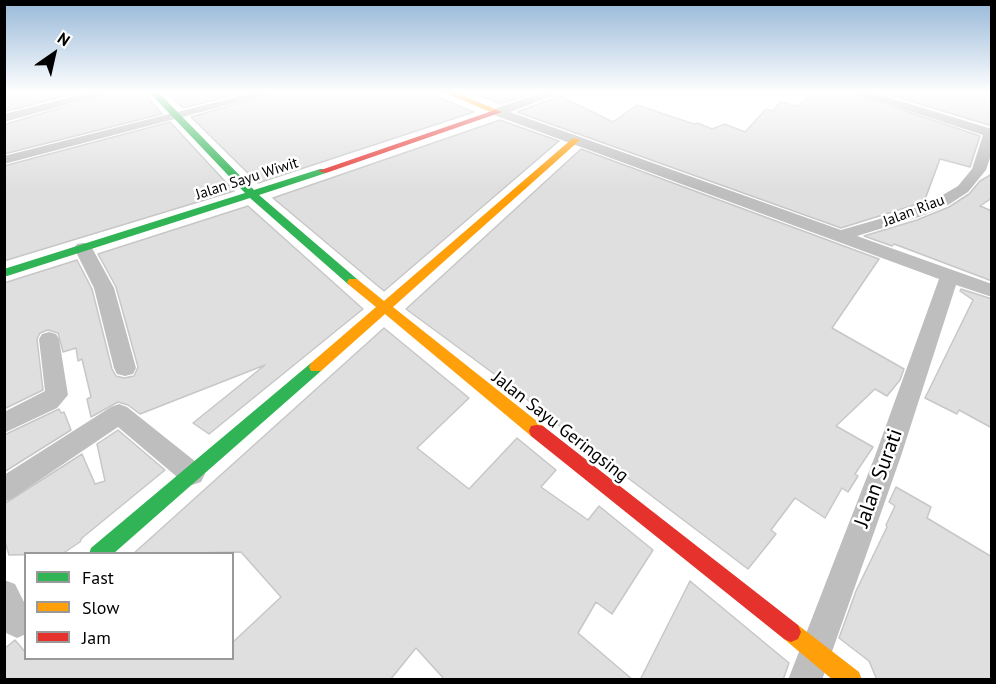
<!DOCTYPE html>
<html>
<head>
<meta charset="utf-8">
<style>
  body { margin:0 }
  #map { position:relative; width:996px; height:684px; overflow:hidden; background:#fff; font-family:"PT Sans",sans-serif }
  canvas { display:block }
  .frame { position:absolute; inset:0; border:6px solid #000; pointer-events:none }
  .legend { position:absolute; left:24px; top:552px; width:210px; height:108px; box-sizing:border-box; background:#fff; border:2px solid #999; margin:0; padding:8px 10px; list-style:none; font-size:18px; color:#000 }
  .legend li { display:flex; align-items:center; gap:12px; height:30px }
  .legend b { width:30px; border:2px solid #999 }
  .north { position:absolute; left:24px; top:24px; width:60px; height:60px; -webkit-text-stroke:4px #fff; paint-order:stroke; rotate:34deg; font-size:16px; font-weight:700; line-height:24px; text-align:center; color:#000 }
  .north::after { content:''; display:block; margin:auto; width:21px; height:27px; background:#000; clip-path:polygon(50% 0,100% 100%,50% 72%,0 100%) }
</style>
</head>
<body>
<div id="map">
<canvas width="996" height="684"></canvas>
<div class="frame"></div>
<ul class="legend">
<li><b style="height:8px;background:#30b455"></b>Fast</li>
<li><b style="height:8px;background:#ff9f0a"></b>Slow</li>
<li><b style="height:8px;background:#e5322d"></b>Jam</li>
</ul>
<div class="north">N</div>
</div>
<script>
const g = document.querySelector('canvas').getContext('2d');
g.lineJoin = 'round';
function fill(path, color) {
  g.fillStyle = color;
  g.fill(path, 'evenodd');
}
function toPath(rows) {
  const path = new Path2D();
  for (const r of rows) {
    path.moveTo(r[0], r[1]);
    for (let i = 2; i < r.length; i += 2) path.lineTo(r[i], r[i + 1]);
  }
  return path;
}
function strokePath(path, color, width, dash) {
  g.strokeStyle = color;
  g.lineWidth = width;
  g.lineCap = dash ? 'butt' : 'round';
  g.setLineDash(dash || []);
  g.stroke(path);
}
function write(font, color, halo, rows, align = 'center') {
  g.font = font + ' "PT Sans",sans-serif';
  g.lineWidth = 5;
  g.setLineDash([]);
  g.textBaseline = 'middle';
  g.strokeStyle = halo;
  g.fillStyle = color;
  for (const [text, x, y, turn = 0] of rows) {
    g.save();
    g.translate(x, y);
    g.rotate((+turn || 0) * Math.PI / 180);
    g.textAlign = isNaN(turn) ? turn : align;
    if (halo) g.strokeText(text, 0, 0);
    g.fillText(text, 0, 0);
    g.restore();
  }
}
const building = toPath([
  [4,92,80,92,4,112,4,92],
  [114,92,143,92,162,114,4,154,6,124,114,92],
  [167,92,246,92,183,108,167,92],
  [279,92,437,92,440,98,474,112,258,183,191,117,279,92],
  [470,92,536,92,501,104,470,92],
  [815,92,849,92,980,136,970,167,940,159,924,202,841,228,517,112,560,96,613,122,637,105,694,124,698,123,712,129,725,124,745,132,766,109,773,111,780,102,797,106,815,92],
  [880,92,992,92,992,126,880,92],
  [500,120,559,141,384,291,273,198,500,120],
  [170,122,234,191,4,261,4,166,170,122],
  [581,149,879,259,832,328,904,369,900,380,887,396,875,389,836,426,873,447,855,474,858,476,848,492,842,488,825,518,795,498,771,530,776,534,748,569,545,415,516,390,406,309,581,149],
  [992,174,992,198,980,206,992,211,992,281,894,244,892,246,864,236,917,220,949,207,969,194,980,181,992,174],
  [248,206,363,309,209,434,193,423,265,365,140,414,128,405,118,402,91,417,87,399,91,397,82,359,78,361,76,348,63,352,58,333,48,330,40,333,37,339,43,390,4,409,4,283,77,260,92,289,112,369,116,376,124,378,134,376,138,367,116,287,98,254,248,206],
  [961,289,992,299,992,428,959,410,957,414,925,398,973,300,960,291,961,289],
  [384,328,469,398,417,448,469,489,517,438,556,470,541,487,588,520,599,506,653,550,612,614,596,602,578,633,633,680,445,680,416,648,390,680,4,680,4,649,15,640,26,653,26,658,232,658,232,643,281,597,241,552,133,554,384,328],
  [59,409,61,413,64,412,71,430,4,472,4,435,59,409],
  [118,430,165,470,82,538,80,542,62,554,9,555,4,538,4,504,82,454,95,484,105,481,97,444,118,430],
  [896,487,931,507,927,518,992,557,992,680,877,680,869,661,839,638,856,591,887,527,886,525,895,506,889,502,896,487],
  [690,581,789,663,783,680,640,680,690,581]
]);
const street = toPath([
  [91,92,112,92,4,122,4,114,91,92],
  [256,92,277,92,4,164,4,156,256,92],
  [544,92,563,92,510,112,841,230,907,211,936,199,958,186,972,169,983,135,851,92,871,92,992,129,992,152,986,170,968,192,948,205,919,217,857,236,992,284,992,297,956,285,901,456,822,680,788,680,875,456,939,279,494,115,492,112,494,109,544,92],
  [83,243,89,244,92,248,114,288,136,368,133,374,125,376,117,374,114,368,94,288,74,248,77,244,83,243],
  [49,332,56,334,59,339,68,395,57,408,4,433,4,412,45,391,39,339,42,334,49,332],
  [119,404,127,407,201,466,205,474,201,482,192,485,183,482,118,427,13,498,4,502,4,475,111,407,119,404],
  [4,580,15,584,26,606,26,634,17,638,6,633,4,630,4,580]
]);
const fast = toPath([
  [149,92,158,92,254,190,320,169,326,169,326,173,259,195,357,279,359,282,357,285,349,285,250,198,4,277,4,269,245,193,149,92],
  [316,362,321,363,323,367,321,371,113,554,89,554,91,548,311,363,316,362]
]);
const slow = toPath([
  [443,92,455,92,502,112,495,114,443,92],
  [573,138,580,140,393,307,543,426,545,431,543,436,537,437,531,436,385,314,321,371,311,371,309,367,311,363,376,307,349,285,347,282,349,279,357,279,384,301,573,138],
  [791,622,798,625,859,672,862,680,833,680,784,639,781,632,784,625,791,622]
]);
const jam = toPath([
  [495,110,502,112,326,173,318,171,495,110],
  [537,425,543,426,798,625,801,632,798,639,791,642,784,639,531,436,529,431,531,426,537,425]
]);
const farStreetnames = [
  ["Jalan Sayu Wiwit",247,179,-18],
  ["Jalan Riau",914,211,-21]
];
const streetNames = [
  ["Jalan Sayu Geringsing",560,427,38]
];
const nearStreetnames = [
  ["Jalan Surati",879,478,-70]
];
fill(building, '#dfdfdf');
strokePath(building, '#c7c7c7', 1.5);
fill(street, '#bebebe');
fill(fast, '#30b455');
fill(slow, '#ff9f0a');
fill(jam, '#e5322d');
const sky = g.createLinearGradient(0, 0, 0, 188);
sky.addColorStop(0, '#97b8d8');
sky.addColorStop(0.49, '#fff');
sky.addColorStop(1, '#ffffff00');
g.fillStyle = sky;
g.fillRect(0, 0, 996, 188);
write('15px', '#000', '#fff', farStreetnames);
write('18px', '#000', '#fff', streetNames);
write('21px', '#000', '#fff', nearStreetnames);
</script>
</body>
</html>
